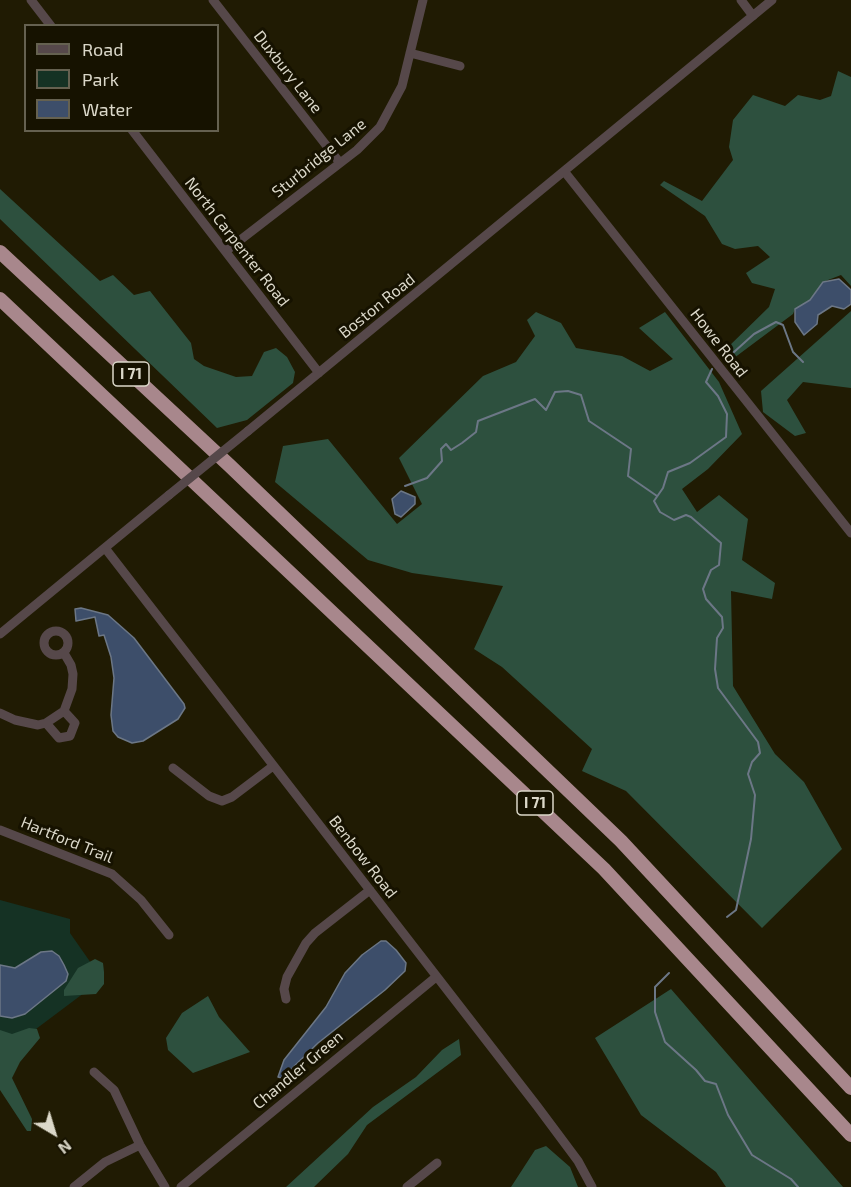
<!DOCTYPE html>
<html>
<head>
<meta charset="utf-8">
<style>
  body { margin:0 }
  #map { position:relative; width:851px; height:1187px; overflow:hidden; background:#201b03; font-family:"Exo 2",sans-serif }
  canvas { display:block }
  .legend { position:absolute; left:24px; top:24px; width:195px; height:108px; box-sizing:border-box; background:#161200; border:2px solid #656150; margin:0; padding:8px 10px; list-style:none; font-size:18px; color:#dbd8c9 }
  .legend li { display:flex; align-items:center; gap:12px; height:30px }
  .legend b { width:30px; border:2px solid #656150 }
  .north { position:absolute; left:24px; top:1103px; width:60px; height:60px; -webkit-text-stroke:4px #161200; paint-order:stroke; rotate:142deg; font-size:16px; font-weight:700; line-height:24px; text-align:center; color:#dbd8c9 }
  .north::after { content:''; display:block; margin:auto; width:21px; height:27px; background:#dbd8c9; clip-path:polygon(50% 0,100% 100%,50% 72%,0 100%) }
</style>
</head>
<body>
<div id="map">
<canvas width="851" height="1187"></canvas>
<ul class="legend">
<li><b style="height:8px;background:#56484a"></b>Road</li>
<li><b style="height:16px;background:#153224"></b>Park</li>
<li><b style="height:16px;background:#3d4e6a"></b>Water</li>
</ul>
<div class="north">N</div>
</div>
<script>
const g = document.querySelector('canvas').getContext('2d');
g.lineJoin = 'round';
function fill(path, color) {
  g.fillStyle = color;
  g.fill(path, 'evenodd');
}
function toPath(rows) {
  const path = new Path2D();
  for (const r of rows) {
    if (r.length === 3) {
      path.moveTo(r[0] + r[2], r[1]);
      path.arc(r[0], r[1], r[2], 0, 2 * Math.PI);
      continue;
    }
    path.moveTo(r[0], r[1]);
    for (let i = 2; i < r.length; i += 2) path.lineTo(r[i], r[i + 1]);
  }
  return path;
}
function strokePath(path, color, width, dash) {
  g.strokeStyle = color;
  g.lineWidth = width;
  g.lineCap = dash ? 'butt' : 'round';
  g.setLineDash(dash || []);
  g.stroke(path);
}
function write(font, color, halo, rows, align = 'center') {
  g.font = font + ' "Exo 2",sans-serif';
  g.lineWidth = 6;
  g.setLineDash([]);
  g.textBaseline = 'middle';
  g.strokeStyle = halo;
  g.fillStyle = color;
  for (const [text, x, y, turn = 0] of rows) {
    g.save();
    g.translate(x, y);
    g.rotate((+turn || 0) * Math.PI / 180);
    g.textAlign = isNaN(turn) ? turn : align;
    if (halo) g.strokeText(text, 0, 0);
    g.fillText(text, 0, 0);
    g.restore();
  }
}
const green = toPath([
  [0,900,70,919,70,933,91,963,92,987,0,1056]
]);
const forest = toPath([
  [838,71,851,77,851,286,841,275,823,282,810,300,795,309,793,314,730,361,724,351,769,307,775,289,752,283,746,273,770,257,758,246,735,249,722,244,705,216,660,185,664,181,702,201,733,160,729,147,733,120,753,95,785,106,798,95,820,100,831,96],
  [0,189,100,281,113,275,134,295,150,291,191,343,194,359,204,366,236,377,252,376,264,352,276,348,287,357,295,372,293,383,247,420,217,428,0,219],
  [851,311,851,388,803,382,787,400,806,433,795,436,763,412,761,391],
  [536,312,561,323,576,348,622,356,650,371,673,359,639,328,665,312,719,382,742,434,708,469,682,489,697,512,719,495,748,519,742,560,775,583,772,599,731,591,733,686,775,754,804,782,842,849,762,928,626,791,582,771,592,749,502,667,474,649,503,586,412,573,368,560,275,482,283,446,328,439,397,524,422,504,399,458,483,376,516,362,535,336,527,320],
  [95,959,103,963,104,972,104,984,96,994,64,996,64,990,78,968],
  [671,989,843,1187,726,1187,716,1172,641,1115,595,1038],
  [208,996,219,1017,250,1052,193,1073,168,1050,166,1038,182,1013],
  [29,1028,37,1029,40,1038,20,1062,12,1078,32,1119,31,1131,27,1131,0,1090,0,1030,12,1034],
  [459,1039,461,1055,367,1125,348,1154,314,1187,286,1187,373,1107,416,1077,442,1050],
  [546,1146,570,1167,578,1187,511,1187,535,1150]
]);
const water = toPath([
  [839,279,851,290,851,304,844,309,832,306,818,315,817,324,804,335,795,322,795,309,810,300,823,282,839,279],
  [401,491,415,497,415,504,401,517,395,514,392,499,401,491],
  [81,608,108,615,134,638,184,704,185,708,178,719,143,741,132,743,118,737,113,731,111,715,114,678,111,657,104,635,99,636,95,617,76,621,75,609,81,608],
  [381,941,386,941,396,950,406,963,405,971,385,990,318,1043,282,1078,278,1077,284,1060,326,1007,345,973,362,955,381,941],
  [52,951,59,956,64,965,68,974,66,981,25,1014,12,1018,0,1016,0,965,15,968,41,952,52,951]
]);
const stream = toPath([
  [724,361,754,334,776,322,783,325,793,352,803,362],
  [712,369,706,382,718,396,727,414,726,437,690,463,668,472,663,488,654,501,660,512,674,520,686,515,691,517,721,543,719,565,711,570,703,589,706,599,722,617,723,628,717,638,715,669,718,688,758,742,760,753,752,762,748,774,755,795,751,839,736,910,727,917],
  [405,486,427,478,442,461,441,449,446,444,451,450,462,443,476,432,478,421,535,399,546,410,555,392,568,391,581,395,589,421,631,449,628,476,657,496],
  [669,973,655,987,655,1012,665,1042,696,1070,705,1081,716,1084,728,1115,752,1155,791,1179,798,1187]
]);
const minor = toPath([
  [31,0,51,26],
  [213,0,340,163],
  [741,0,753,16],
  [410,53,460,66],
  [132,130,319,373],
  [564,171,851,533],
  [226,251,357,150,380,127,402,86,423,0],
  [248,431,772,0],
  [105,548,537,1106,578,1161,592,1187],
  [56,643,12],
  [0,634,169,495],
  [0,713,15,720,38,725,46,723,64,711,72,689,73,674,71,665,64,653],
  [46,723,59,738,70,736,75,723,64,711],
  [173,768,209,796,222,801,232,797,273,766],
  [0,830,112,874,141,900,169,935],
  [286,999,284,989,287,977,306,943,315,933,370,890],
  [94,1072,114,1090,140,1145,165,1187],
  [74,1187,105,1162,140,1145],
  [181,1187,436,977],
  [407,1187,437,1163]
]);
const highway = toPath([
  [0,252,229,465,621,841,851,1088],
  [0,299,604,869,851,1135]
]);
const minorBridge = toPath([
  [169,495,248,431]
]);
const shields = [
  [131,374,36],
  [535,803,36]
];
const shieldNames = [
  ["I 71",131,374],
  ["I 71",535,803]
];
const streetNames = [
  ["Duxbury Lane",288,72,52],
  ["Sturbridge Lane",319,158,-39],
  ["North Carpenter Road",237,242,52],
  ["Boston Road",377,306,-39],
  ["Howe Road",719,343,52],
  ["Hartford Trail",67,840,22],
  ["Benbow Road",363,857,52],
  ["Chandler Green",298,1070,-40]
];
fill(green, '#153224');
fill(forest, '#2d503e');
fill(water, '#3d4e6a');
strokePath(water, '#6c7786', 1.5);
strokePath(stream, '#6c7786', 2);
strokePath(minor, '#56484a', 9);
strokePath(highway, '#a8878c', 14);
strokePath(minorBridge, '#56484a', 9);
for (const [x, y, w] of shields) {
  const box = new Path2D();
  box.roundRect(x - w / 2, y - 12, w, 24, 4.5);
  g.fillStyle = '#161200';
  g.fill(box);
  strokePath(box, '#dbd8c9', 1.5);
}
write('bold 15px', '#dbd8c9', null, shieldNames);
write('16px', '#dbd8c9', '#161200', streetNames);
</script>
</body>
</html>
